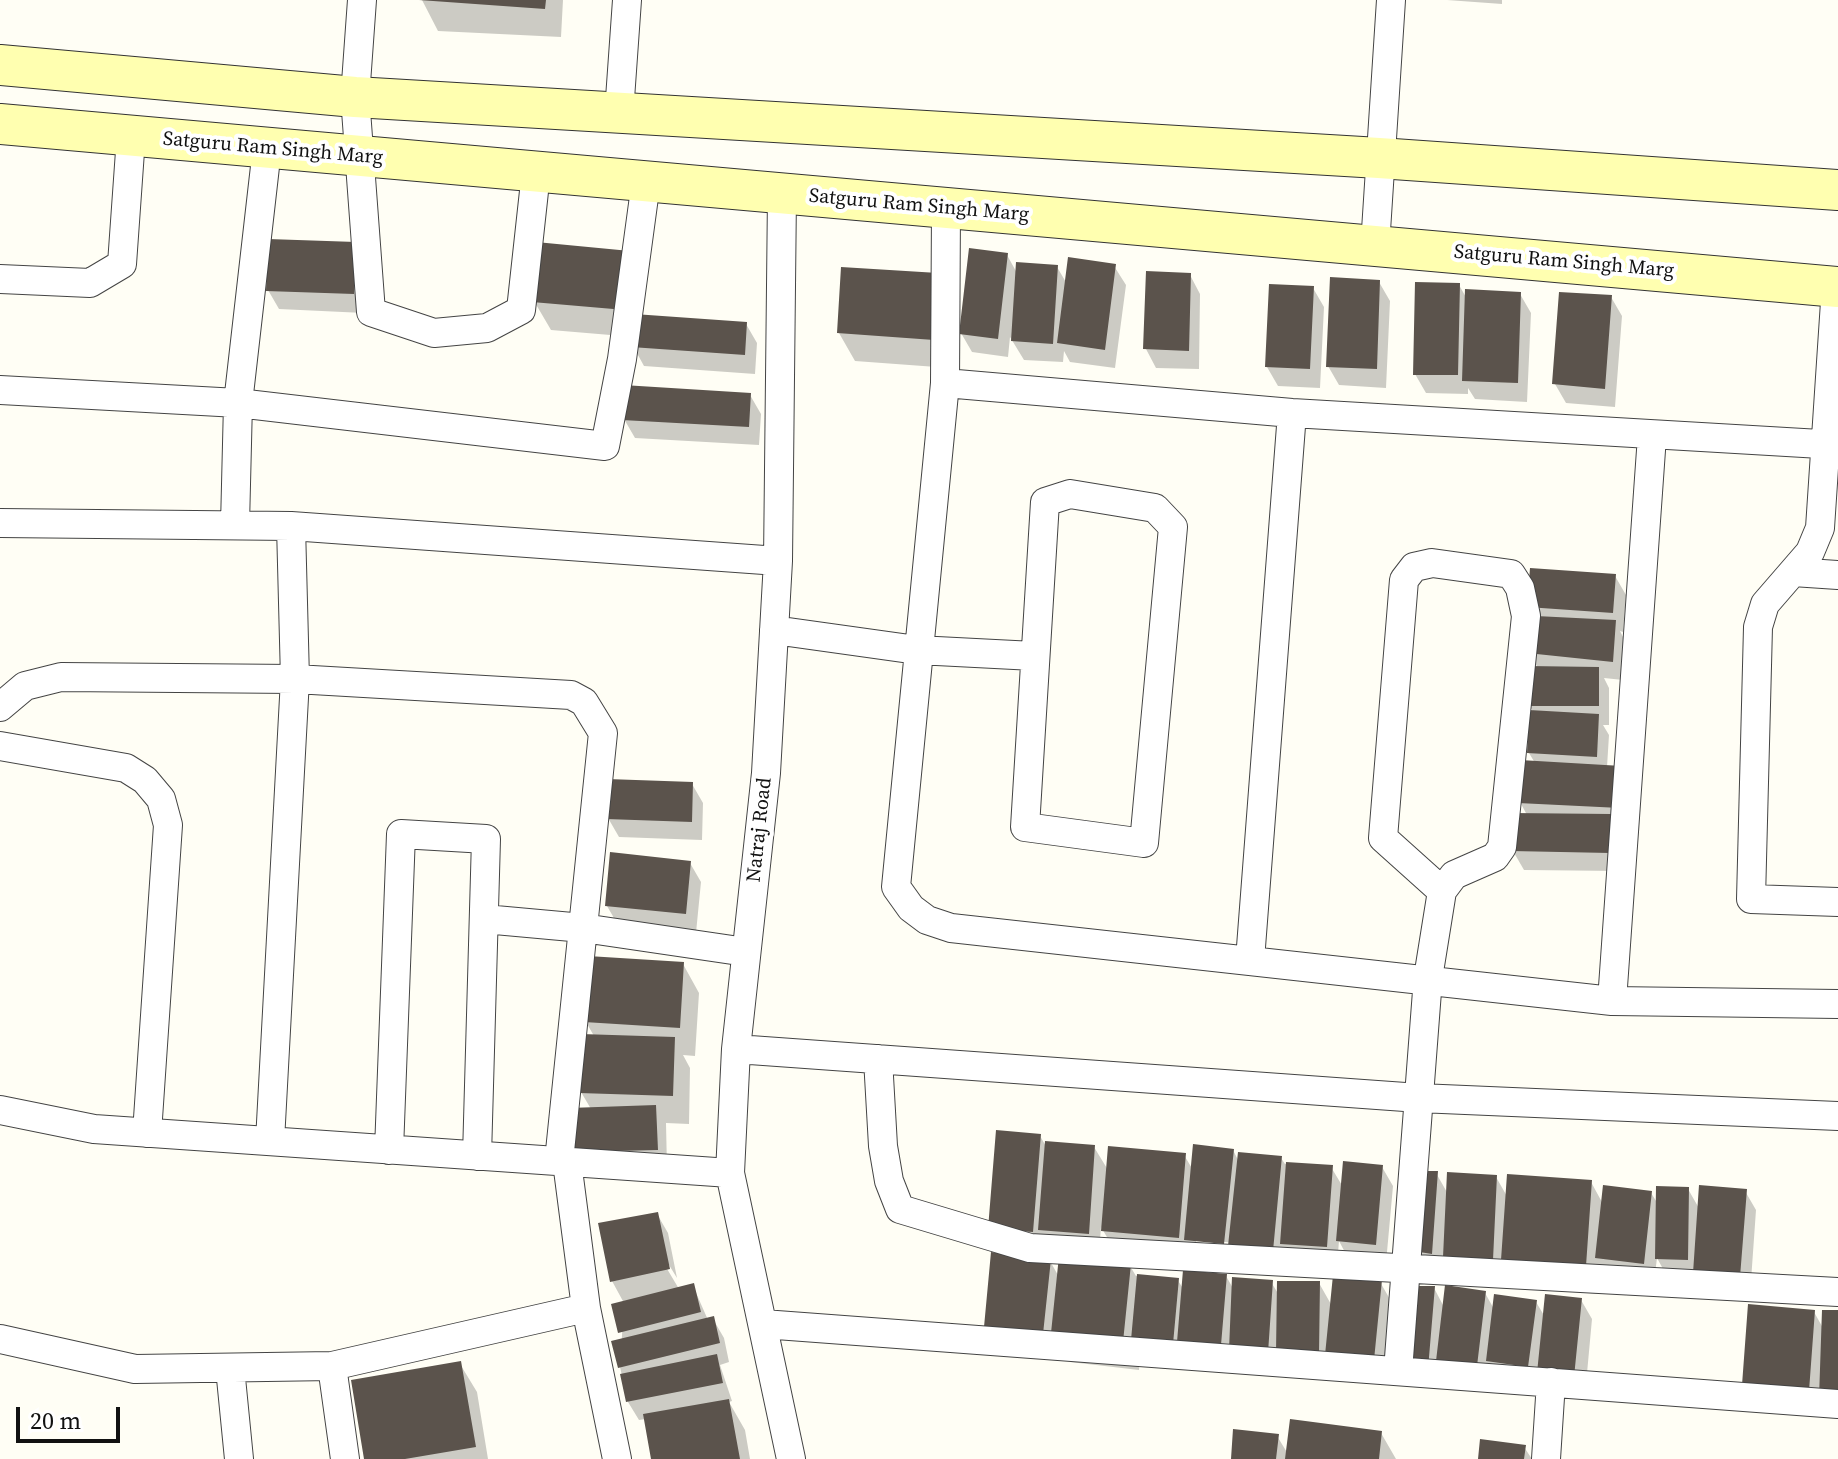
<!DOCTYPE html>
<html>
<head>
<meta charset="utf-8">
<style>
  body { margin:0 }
  #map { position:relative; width:1838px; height:1459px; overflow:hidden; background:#fffef5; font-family:"Source Serif 4",serif }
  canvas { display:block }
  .scale { position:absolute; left:16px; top:1407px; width:104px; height:36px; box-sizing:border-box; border:4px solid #111; border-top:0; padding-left:10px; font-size:24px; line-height:28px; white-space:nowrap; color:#111; -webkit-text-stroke:6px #fff; paint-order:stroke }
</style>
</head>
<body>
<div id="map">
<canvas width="1838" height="1459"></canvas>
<div class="scale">20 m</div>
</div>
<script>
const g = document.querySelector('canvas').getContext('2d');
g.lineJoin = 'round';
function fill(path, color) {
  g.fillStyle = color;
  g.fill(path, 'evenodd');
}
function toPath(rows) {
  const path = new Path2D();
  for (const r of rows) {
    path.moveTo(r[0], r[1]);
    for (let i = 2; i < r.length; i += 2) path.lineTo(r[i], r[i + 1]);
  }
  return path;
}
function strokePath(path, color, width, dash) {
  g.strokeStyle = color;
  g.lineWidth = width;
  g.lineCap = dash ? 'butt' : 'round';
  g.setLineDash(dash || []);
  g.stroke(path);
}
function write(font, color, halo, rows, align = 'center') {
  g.font = font + ' "Source Serif 4",serif';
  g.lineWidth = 8;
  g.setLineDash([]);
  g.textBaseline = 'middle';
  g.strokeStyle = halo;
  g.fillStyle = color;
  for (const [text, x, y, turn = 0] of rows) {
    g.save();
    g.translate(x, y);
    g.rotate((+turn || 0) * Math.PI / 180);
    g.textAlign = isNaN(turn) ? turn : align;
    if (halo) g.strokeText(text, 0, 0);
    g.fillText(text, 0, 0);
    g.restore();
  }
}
const shadow = toPath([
  [422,0,563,0,561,37,438,31],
  [1447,0,1502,0,1502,4],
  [355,244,364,313,279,309,268,290],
  [1007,255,1017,273,1057,267,1067,284,1114,266,1126,285,1115,368,1070,362,1064,351,1063,362,1024,360,1010,337,1008,357,972,352,961,333],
  [937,275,950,368,855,361,839,333],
  [1190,275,1200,294,1199,369,1156,368,1146,349],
  [645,282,642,316,746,324,757,343,755,374,644,366,633,346,634,337,551,330,534,301],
  [1379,282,1390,301,1386,388,1339,385,1328,366],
  [1459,285,1467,299,1520,294,1531,313,1527,402,1475,399,1468,388,1468,394,1426,393,1415,374],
  [1313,288,1324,307,1320,388,1278,386,1267,367],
  [1611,297,1622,316,1615,407,1566,403,1555,384],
  [750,395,761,414,759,445,635,438,624,419],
  [1615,576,1626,595,1623,632,1620,631,1625,641,1623,680,1604,678,1609,688,1609,725,1603,725,1609,735,1607,767,1620,871,1524,870,1513,851,1527,815,1520,802,1535,763,1529,753,1534,713,1529,705,1538,668,1529,653,1529,607],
  [692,784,703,803,702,840,619,837,608,818],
  [690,863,701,882,696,933,618,925,607,906],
  [683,964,699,993,695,1056,683,1055,690,1068,689,1124,666,1123,667,1168,584,1171,591,1109,581,1092,594,1036,586,1022],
  [1040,1136,1047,1148,1094,1147,1108,1170,1184,1155,1193,1170,1233,1150,1239,1162,1281,1158,1285,1164,1331,1167,1343,1187,1382,1167,1393,1186,1386,1263,1349,1260,1339,1241,1337,1266,1120,1259,1101,1227,1099,1253,1001,1247],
  [1196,1239,1235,1243,1234,1247,1196,1243],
  [1436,1173,1448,1194,1496,1177,1508,1198,1591,1182,1603,1204,1651,1193,1658,1204,1688,1189,1700,1210,1745,1191,1756,1210,1750,1295,1668,1278,1657,1258,1654,1282,1603,1268,1601,1294,1520,1288,1426,1270,1415,1251],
  [657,1214,668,1233,677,1278,666,1260,663,1262,679,1289,693,1286,708,1320,713,1319,724,1338,729,1362,720,1365,732,1401,729,1402,745,1430,750,1459,653,1459,646,1419,639,1420,628,1402,620,1367,624,1303,612,1281],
  [1050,1261,1059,1277,1130,1266,1136,1276,1177,1279,1184,1290,1226,1276,1234,1290,1271,1282,1279,1295,1319,1283,1332,1306,1380,1282,1391,1301,1384,1379,1140,1353,1139,1370,1070,1362,1055,1335,997,1345],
  [1189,1341,1231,1344,1231,1348],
  [1434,1288,1444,1307,1485,1293,1494,1309,1536,1302,1545,1317,1581,1300,1592,1319,1585,1395,1499,1380,1489,1364,1487,1384,1414,1385],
  [1814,1312,1823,1328,1838,1312,1820,1396,1755,1404],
  [460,1364,477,1392,488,1459,366,1459],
  [1381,1433,1396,1459,1233,1459,1277,1436,1288,1454],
  [1524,1447,1532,1459,1480,1459]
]);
const building = toPath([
  [419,0,546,0,545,9],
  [268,239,356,242,354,294,266,291],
  [536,242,630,251,625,310,532,302],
  [969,248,1008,253,998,339,959,334],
  [1068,257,1116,264,1105,350,1057,343],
  [1016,262,1058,265,1053,344,1011,341],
  [841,267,938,273,934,340,837,333],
  [1146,271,1191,273,1189,351,1143,349],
  [1330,277,1380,280,1377,369,1326,367],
  [1415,282,1460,283,1458,375,1413,375],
  [1269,284,1314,286,1310,369,1265,367],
  [1465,289,1521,292,1518,383,1462,381],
  [1559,292,1612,295,1605,389,1552,384],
  [634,314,747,322,745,355,631,347],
  [623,385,751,393,749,427,622,420],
  [1530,568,1616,574,1613,613,1527,607],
  [1536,616,1616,620,1613,662,1527,653],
  [1528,666,1599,667,1599,706,1527,706],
  [1529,710,1599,714,1597,757,1527,753],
  [1520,760,1622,766,1620,808,1518,803],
  [607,779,693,782,692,822,606,819],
  [1511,813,1611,814,1610,853,1511,851],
  [610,852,691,861,686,914,605,906],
  [588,956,684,962,680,1028,584,1022],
  [581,1034,675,1037,673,1096,579,1093],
  [656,1105,658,1150,571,1152,569,1108],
  [996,1130,1041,1134,1033,1232,988,1229],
  [1045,1141,1095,1145,1089,1234,1038,1230],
  [1193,1144,1234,1149,1224,1244,1184,1240],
  [1108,1146,1186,1153,1179,1238,1101,1231],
  [1238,1152,1282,1156,1273,1251,1228,1246],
  [1343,1161,1383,1165,1376,1245,1336,1241],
  [1286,1162,1333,1165,1327,1247,1280,1244],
  [1421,1171,1438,1171,1432,1254,1413,1251],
  [1447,1172,1497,1175,1493,1260,1443,1257],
  [1507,1174,1592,1180,1586,1266,1501,1260],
  [1603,1185,1652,1191,1644,1264,1595,1258],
  [1699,1185,1747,1189,1740,1277,1693,1273],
  [1656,1186,1689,1187,1688,1260,1655,1259],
  [658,1212,670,1269,610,1282,598,1223],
  [991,1252,1051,1259,1043,1334,984,1327],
  [1059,1256,1131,1264,1123,1342,1051,1333],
  [1183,1270,1227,1274,1221,1345,1177,1342],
  [1137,1274,1179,1278,1173,1344,1131,1340],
  [1333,1275,1382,1280,1374,1360,1325,1355],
  [1232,1277,1273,1280,1268,1353,1229,1350],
  [1277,1281,1320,1281,1319,1354,1276,1353],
  [694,1283,701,1312,618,1333,611,1304],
  [1445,1285,1486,1291,1477,1366,1436,1361],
  [1408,1286,1435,1286,1428,1369,1401,1367],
  [1494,1294,1537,1300,1528,1367,1486,1361],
  [1545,1294,1582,1298,1574,1377,1537,1373],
  [1748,1304,1815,1310,1809,1391,1742,1385],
  [1822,1310,1838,1310,1838,1399,1819,1398],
  [714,1316,720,1343,618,1368,611,1341],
  [717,1354,723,1383,626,1402,620,1374],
  [461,1361,476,1447,405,1459,364,1459,351,1380],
  [729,1399,740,1459,651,1459,643,1414],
  [1290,1419,1382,1431,1379,1459,1285,1459],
  [1233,1429,1279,1434,1276,1459,1231,1459],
  [1480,1439,1526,1445,1524,1459,1478,1459]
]);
const minor = toPath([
  [362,0,355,97,371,312,434,333,487,328,521,310,536,173],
  [619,113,627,0],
  [782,194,778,561,766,773,736,1049,730,1173,791,1459],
  [946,209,945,383,896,887,911,908,927,920,951,928,1612,1001,1838,1004],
  [1375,246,1391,0],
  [0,279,90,283,122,264,131,137],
  [1836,287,1820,528,1810,552,1765,604,1758,627,1751,899,1838,902],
  [945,383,1292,413,1838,445],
  [0,390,238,403,605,446,622,359,646,182],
  [1070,494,1155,508,1173,527,1144,843,1025,827,1045,502,1070,494],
  [0,523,291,526,778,561],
  [235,525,238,403,267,149],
  [1793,572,1838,575],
  [774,630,917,650,1034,656],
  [0,707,25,686,61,677,295,679,571,695,584,702,603,733,559,1161],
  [0,746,126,768,145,780,161,799,168,825,147,1133],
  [484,919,583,928,746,952],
  [1250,960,1292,413],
  [1612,1001,1652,436],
  [736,1049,1419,1098,1838,1116],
  [878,1059,883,1146,889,1181,900,1209,1030,1248,1838,1292],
  [0,1110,94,1129,730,1173],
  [270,1141,295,679,291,526],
  [389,1150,401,834,486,839,477,1156],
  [567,1162,586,1308,617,1459],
  [763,1324,1838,1404],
  [0,1339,135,1369,332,1366,586,1308],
  [332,1366,345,1459],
  [230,1368,239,1459],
  [1398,1371,1428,978,1442,891,1454,875,1495,857,1502,847,1526,616,1520,588,1511,574,1432,563,1414,567,1404,580,1383,838,1442,891],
  [1546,1459,1551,1382]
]);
const secondary = toPath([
  [0,65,355,97,1379,158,1838,190],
  [0,124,1838,287]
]);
const streetNames = [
  ["Satguru Ram Singh Marg",273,149,5],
  ["Satguru Ram Singh Marg",919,206,5],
  ["Satguru Ram Singh Marg",1564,262,5],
  ["Natraj Road",760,830,-84]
];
fill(shadow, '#0003');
fill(building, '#5b534c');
strokePath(minor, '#444', 30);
strokePath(secondary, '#333', 42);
strokePath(minor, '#fff', 28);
strokePath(secondary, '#ffffb0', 40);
write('20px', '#111', '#fff', streetNames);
</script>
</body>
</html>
